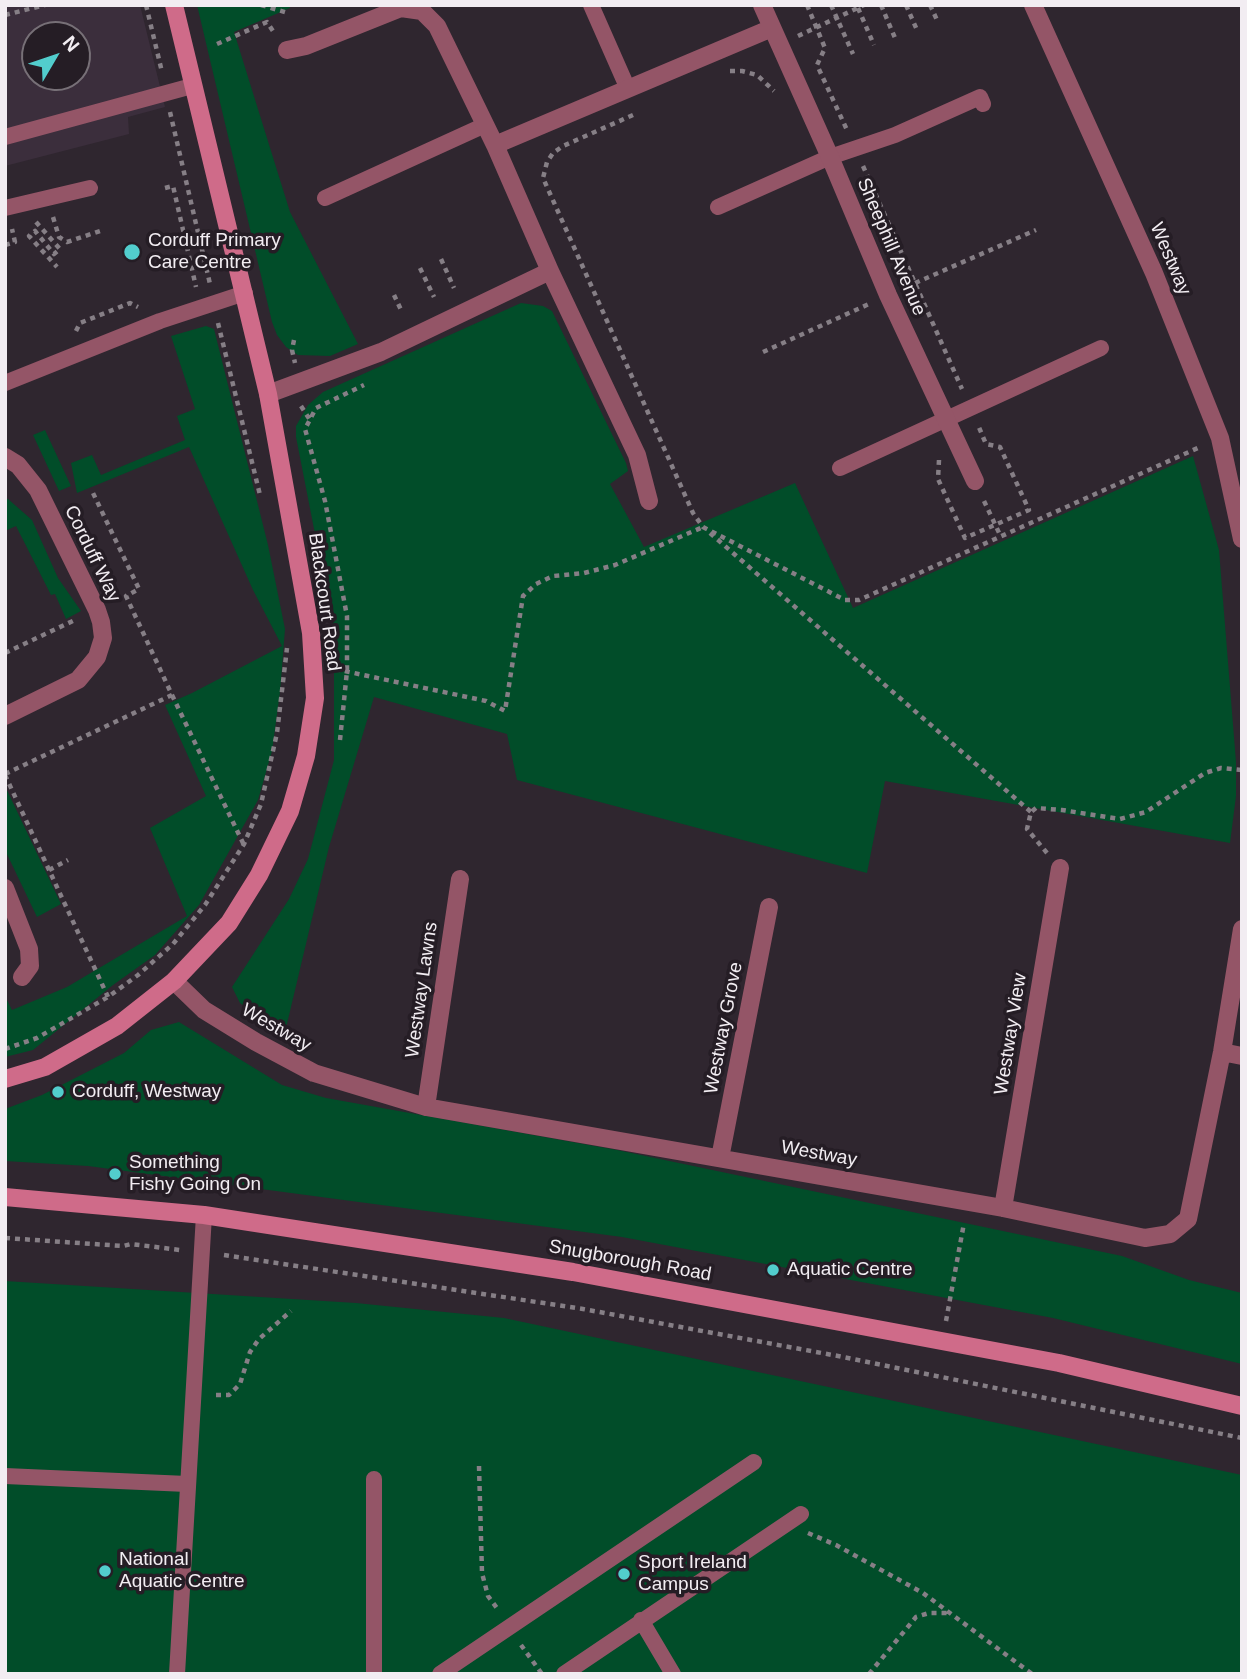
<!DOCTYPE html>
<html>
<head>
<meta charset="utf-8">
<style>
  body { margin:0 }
  #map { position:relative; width:1247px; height:1679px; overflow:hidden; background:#2f262f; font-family:Arial,sans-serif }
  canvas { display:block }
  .frame { position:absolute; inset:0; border:7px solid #f2edf2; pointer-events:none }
  .north { position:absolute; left:21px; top:21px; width:70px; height:70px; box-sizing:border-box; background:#251d25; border:2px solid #777077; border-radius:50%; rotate:51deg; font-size:19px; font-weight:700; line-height:28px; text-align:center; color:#f2edf2 }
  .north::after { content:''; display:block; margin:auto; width:24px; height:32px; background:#52cdcd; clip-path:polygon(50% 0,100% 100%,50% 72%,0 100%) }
</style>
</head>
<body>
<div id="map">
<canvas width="1247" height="1679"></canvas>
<div class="frame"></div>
<div class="north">N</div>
</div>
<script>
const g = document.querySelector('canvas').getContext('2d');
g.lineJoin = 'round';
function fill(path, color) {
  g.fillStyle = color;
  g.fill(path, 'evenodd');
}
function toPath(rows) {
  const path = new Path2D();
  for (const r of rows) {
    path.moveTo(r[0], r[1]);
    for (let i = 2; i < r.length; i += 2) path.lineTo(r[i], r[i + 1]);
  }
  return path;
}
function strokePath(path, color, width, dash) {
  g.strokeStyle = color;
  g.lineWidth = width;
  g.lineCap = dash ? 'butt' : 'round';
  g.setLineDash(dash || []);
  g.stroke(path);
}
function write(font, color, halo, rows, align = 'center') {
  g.font = font + ' Arial,sans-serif';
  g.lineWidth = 7;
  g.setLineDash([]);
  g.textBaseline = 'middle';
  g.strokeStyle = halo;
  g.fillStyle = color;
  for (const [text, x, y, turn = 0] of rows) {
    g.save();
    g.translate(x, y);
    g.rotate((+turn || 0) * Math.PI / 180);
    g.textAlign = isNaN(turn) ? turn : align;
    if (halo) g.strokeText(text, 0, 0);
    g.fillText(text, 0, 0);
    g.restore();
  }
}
const built = toPath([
  [5,5,140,5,165,107,128,117,129,134,5,166],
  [35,35,77,35,77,77,35,77]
]);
const green = toPath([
  [197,5,289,5,290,8,234,32,290,212,358,344,330,356,298,355,286,347,277,335,272,322],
  [521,303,543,306,552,311,626,463,628,471,610,484,644,547,795,483,853,608,1193,456,1219,550,1236,762,1236,796,1230,843,885,781,867,873,517,780,507,734,374,697,329,847,286,1028,260,1018,240,1003,232,987,289,899,308,859,334,760,334,631,296,437,296,426,308,405,323,392],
  [206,326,214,329,268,545,285,629,280,692,272,751,258,800,199,905,155,955,113,985,33,1050,5,1057,5,996,12,1010,67,987,187,916,150,828,206,796,165,705,192,693,282,646,253,590,189,447,77,493,71,463,92,455,101,475,185,440,177,416,195,409,171,336],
  [45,430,71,486,59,491,33,435],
  [5,499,8,499,32,520,58,578,81,611,66,619,55,594,51,595,16,526,5,531],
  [5,786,61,904,37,917,5,850],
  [179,1022,282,1085,326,1098,617,1150,1122,1256,1189,1280,1242,1293,1242,1364,1053,1318,622,1237,88,1166,5,1161,5,1109,42,1095,124,1053,151,1030],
  [5,1281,356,1303,504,1318,1242,1475,1242,1674,5,1674]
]);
const path = toPath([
  [146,5,162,72],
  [261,5,288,13],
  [807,5,825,48,817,65,847,130],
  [831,5,853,54],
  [881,5,895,38],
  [906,5,917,30],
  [930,5,937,20],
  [858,8,874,45],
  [5,15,45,5],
  [798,36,864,5],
  [217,44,267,22,275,34],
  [730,71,742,71,757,75,774,91],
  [170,112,210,284],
  [633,115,563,146,553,153,547,162,543,178,693,513,703,527,845,600,859,600,1200,447],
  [863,166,962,389],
  [165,188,173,186,196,287],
  [53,217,59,237,67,242,100,231],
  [36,222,60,249,54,254,35,231,29,236,57,267],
  [5,245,15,242,12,229],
  [441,259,454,288],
  [420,268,434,297],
  [906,287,1036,230],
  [394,295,402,312],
  [218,323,260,495],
  [76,331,80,323,130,303,138,307],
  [294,340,292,350,295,363],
  [763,352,869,304],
  [301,406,310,420],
  [939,460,938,479,965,538,1029,510,1000,447,986,444,978,425],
  [984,501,1001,537],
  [710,533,1031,812],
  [5,653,77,619],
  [335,669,486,701,505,711,523,596,536,584,553,576,584,573,615,565,703,527],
  [172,695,243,843],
  [340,740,347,671,347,616,325,501,305,429,316,408,364,385],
  [5,774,172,695,126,596,139,589,93,493],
  [5,775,108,997],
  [1047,853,1027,829,1031,812,1036,808,1062,810,1120,819,1146,812,1205,773,1221,768,1242,770],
  [49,870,68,860],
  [5,1049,37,1038,108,997,138,975,173,944,205,905,244,844,261,804,277,733,287,648],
  [5,1238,123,1246,131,1244,180,1250],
  [224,1255,583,1309,838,1356,1242,1438],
  [946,1321,964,1223],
  [216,1395,229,1395,240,1384,250,1352,259,1339,291,1311],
  [479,1466,482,1573,488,1596,499,1611],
  [808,1533,836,1545,923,1593,1032,1674],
  [521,1645,542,1674],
  [869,1674,916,1617,929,1613,949,1613]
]);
const lane = toPath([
  [591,5,628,89],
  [5,137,192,86],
  [325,198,485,125],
  [718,207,830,157,895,135,980,97,983,104],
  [5,208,90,188],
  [5,383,160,321,245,293],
  [840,468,1101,348],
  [5,1476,187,1484],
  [374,1479,374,1674],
  [641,1620,673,1674],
  [177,1674,204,1215],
  [440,1674,754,1462],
  [564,1674,801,1514]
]);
const street = toPath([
  [762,5,830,157,888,295,975,481],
  [1033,5,1154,273,1220,438,1242,539],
  [287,50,306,46,401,8,422,11,437,26,495,145,550,271,637,455,649,501],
  [495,145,772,28],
  [268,394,381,352,550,271],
  [5,457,18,465,38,490,97,610,101,622,103,638,97,657,78,680,5,716],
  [5,888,29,949,30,966,22,977],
  [174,981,204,1010,256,1042,314,1073,426,1107,1003,1208,1145,1238,1170,1234,1188,1219,1222,1052,1242,929],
  [1222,1052,1242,1056],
  [426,1107,460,879],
  [720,1158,769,907],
  [1003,1208,1060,868]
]);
const secondary = toPath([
  [5,1079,45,1067,117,1026,174,981,229,923,259,875,290,811,306,756,315,698,311,633,268,394,174,5],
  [5,1197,204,1215,573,1272,1059,1363,1242,1406]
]);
const markers = [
  [132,252,9,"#52cdcd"],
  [58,1092,7,"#52cdcd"],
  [115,1174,7,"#52cdcd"],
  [773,1270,7,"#52cdcd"],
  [105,1571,7,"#52cdcd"],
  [624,1574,7,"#52cdcd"]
];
const poiNames = [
  ["Corduff Primary",148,241],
  ["Care Centre",148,263],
  ["Corduff, Westway",72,1092],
  ["Something",129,1163],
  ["Fishy Going On",129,1185],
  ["Aquatic Centre",787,1270],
  ["National",119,1560],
  ["Aquatic Centre",119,1582],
  ["Sport Ireland",638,1563],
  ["Campus",638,1585]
];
const streetNames = [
  ["Sheephill Avenue",891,247,67],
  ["Westway",1170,259,67],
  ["Corduff Way",92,554,64],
  ["Blackcourt Road",324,602,82],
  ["Westway Lawns",422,990,-82],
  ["Westway",276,1028,30],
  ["Westway Grove",724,1028,-79],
  ["Westway View",1011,1034,-81],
  ["Westway",819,1154,10],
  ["Snugborough Road",630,1261,10]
];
fill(built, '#3b2e3c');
fill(green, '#014d29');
strokePath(path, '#867f86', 4.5, [5, 5]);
strokePath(lane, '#945567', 16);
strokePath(street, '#945567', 18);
strokePath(secondary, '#cf6b89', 18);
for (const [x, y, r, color] of markers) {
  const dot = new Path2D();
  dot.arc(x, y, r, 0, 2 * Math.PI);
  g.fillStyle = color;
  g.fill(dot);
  strokePath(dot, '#251d25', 2.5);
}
write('19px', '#f2edf2', '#251d25', poiNames, 'left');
write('19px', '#f2edf2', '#251d25', streetNames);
</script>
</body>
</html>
